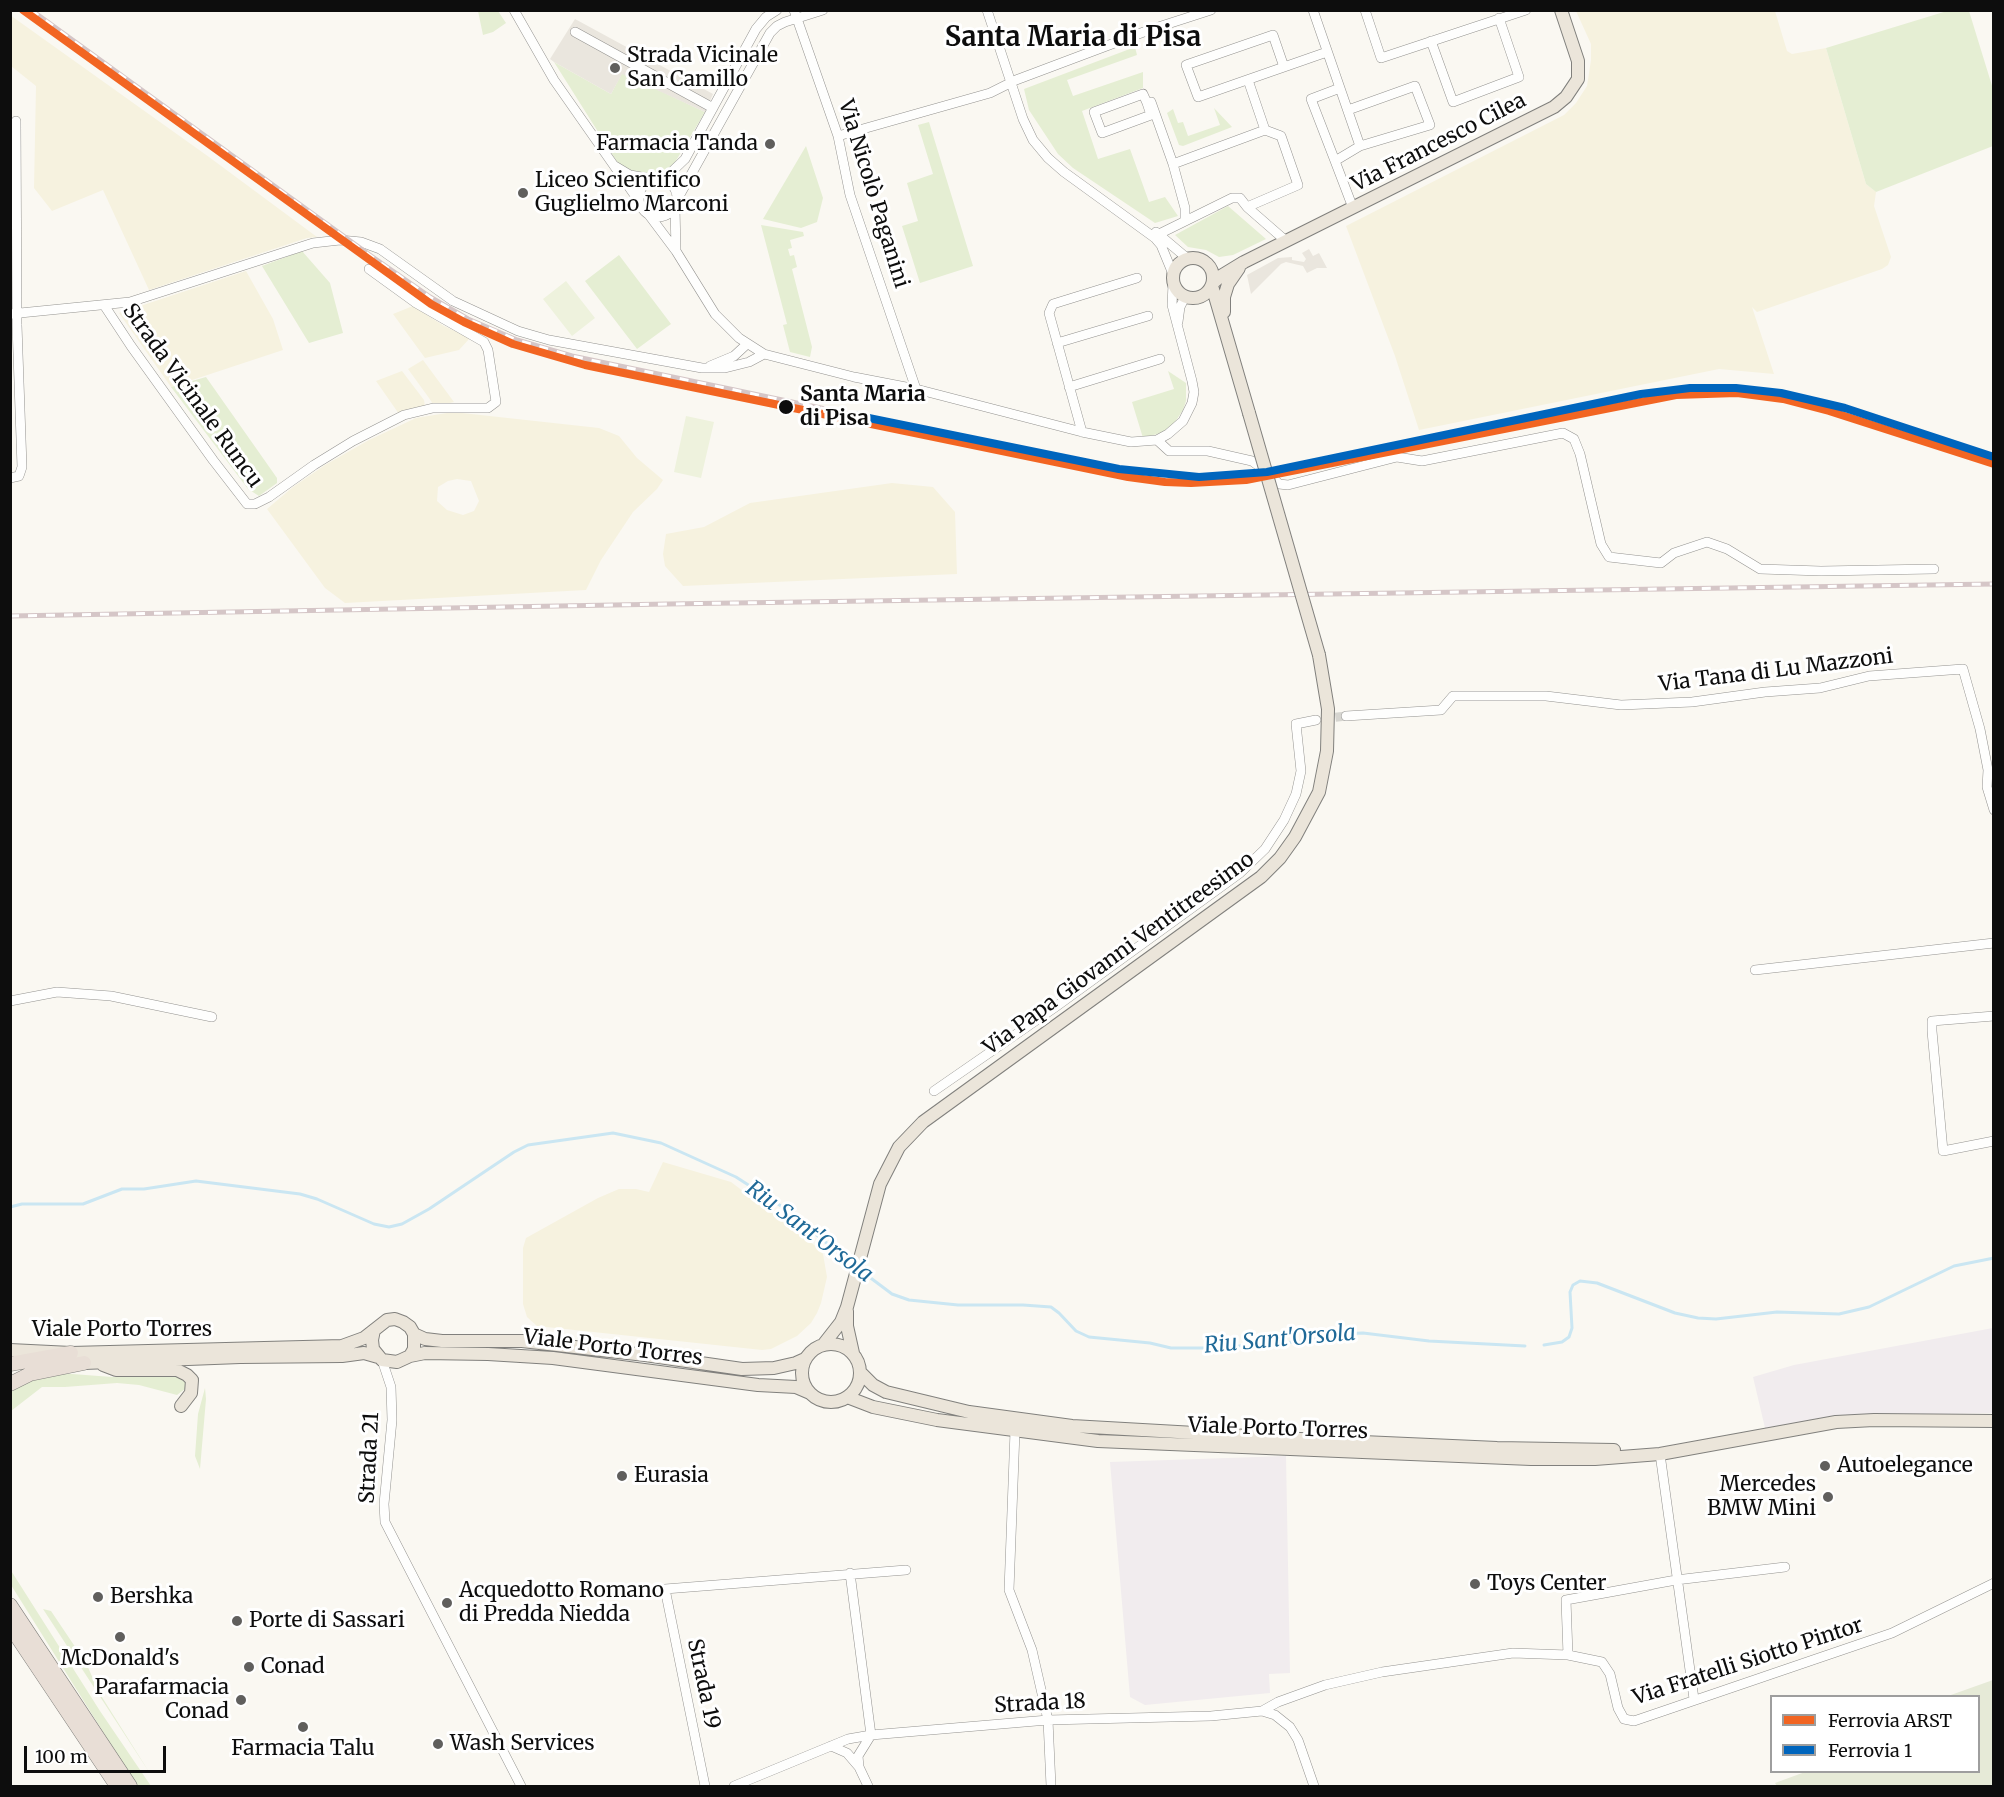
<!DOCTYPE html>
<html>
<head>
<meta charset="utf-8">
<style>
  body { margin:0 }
  #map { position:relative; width:2004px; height:1797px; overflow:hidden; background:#faf8f2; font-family:Merriweather,serif }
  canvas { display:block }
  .frame { position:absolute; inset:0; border:12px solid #0d0d0d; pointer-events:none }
  .legend { position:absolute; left:1770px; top:1695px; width:210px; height:78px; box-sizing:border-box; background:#fff; border:2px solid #9e9e9e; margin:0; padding:8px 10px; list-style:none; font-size:18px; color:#0d0d0d }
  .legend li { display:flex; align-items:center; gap:12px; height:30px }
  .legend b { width:30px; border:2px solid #9e9e9e }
  .scale { position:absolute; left:24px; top:1746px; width:142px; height:27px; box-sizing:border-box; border:3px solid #0d0d0d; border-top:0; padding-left:8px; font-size:18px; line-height:21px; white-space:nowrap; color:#0d0d0d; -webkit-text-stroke:4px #fff; paint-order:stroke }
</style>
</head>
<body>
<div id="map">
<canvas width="2004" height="1797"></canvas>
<div class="frame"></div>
<ul class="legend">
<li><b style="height:8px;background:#f26522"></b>Ferrovia ARST</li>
<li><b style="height:8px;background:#0065bd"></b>Ferrovia 1</li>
</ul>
<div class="scale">100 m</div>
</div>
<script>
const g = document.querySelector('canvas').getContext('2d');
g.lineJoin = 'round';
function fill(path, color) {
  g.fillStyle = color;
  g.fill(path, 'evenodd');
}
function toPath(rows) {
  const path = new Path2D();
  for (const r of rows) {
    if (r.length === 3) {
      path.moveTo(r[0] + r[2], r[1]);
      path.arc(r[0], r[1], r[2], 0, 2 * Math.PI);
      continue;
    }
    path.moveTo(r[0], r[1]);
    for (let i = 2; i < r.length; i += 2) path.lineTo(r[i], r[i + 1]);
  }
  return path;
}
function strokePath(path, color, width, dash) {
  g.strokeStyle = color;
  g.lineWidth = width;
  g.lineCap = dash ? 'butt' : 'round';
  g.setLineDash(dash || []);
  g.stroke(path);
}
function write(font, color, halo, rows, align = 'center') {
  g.font = font + ' Merriweather,serif';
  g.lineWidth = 6;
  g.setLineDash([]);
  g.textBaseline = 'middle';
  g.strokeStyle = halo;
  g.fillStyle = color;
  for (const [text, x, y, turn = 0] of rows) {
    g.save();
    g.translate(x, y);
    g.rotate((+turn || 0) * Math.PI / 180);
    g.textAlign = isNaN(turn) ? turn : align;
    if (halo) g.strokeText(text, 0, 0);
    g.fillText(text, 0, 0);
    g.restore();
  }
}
const industrial = toPath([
  [1993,1328,1993,1413,1894,1415,1765,1428,1753,1377,1794,1365],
  [1286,1456,1290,1673,1269,1674,1270,1693,1145,1705,1130,1697,1110,1462]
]);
const farmland = toPath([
  [1576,11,1775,11,1787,51,1792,54,1826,48,1866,184,1876,192,1874,206,1891,257,1888,265,1882,269,1757,312,1752,307,1774,374,1719,369,1419,430,1395,356,1346,226,1564,115,1576,103,1587,86,1591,60,1591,44],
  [10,15,209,157,317,237,307,238,149,290,103,190,52,211,34,188,36,86,11,66],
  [246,271,273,319,283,350,171,387,119,313],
  [413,306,444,326,470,338,459,350,425,358,393,314],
  [423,360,454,402,441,405,433,404,429,398,408,369],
  [402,371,424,400,425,406,399,414,376,381],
  [453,412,599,428,619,436,637,458,663,480,657,489,633,512,601,560,586,590,345,603,325,588,267,509,293,487,325,465,369,440,416,418],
  [457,479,471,481,479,501,474,511,463,515,447,510,437,501,438,487,448,481],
  [892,483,933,487,955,512,957,574,683,586,665,566,663,554,666,534,704,527,750,503],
  [663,1162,731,1182,818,1248,823,1254,827,1277,821,1303,817,1313,811,1323,797,1336,771,1349,762,1350,537,1326,527,1317,523,1304,523,1248,526,1238,598,1198,619,1189,636,1189,649,1192]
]);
const green = toPath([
  [478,11,498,11,506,23,493,32,483,35],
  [1947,11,1969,11,1993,89,1993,146,1876,192,1866,184,1826,48],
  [1135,47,1137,55,1067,80,1073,96,1143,72,1143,88,1082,111,1098,159,1130,149,1149,202,1165,197,1178,216,1155,223,1073,168,1058,154,1029,110,1024,89],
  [554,62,611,94,622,73,705,112,674,164,666,169,651,174,633,171,619,165],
  [1214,108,1232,127,1183,146,1179,145,1167,113,1173,109,1178,123,1183,122,1188,136,1220,125],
  [929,122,973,266,920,283,902,226,918,221,907,183,933,174,918,125],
  [806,146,823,198,817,222,801,228,763,219],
  [1228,206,1266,239,1233,255,1219,257,1206,250,1188,247,1175,235],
  [761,225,803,232,804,236,790,240,792,248,788,249,790,256,794,255,797,267,792,269,812,347,810,357,790,352,783,325,787,324],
  [302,251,330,283,343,333,309,343,262,266],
  [619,255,671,324,637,349,585,281],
  [1168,371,1186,383,1186,401,1183,410,1175,422,1164,432,1143,438,1132,402,1174,389],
  [206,377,277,478,277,483,259,496,248,489,171,387],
  [59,1373,112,1377,177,1376,186,1383,185,1389,177,1395,139,1385,117,1383,65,1387,42,1387,11,1411,11,1389,19,1384],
  [205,1388,206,1399,200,1469,195,1456,198,1414],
  [10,1569,100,1711,151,1786,137,1786,11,1585],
  [43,1609,51,1611,86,1663,100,1694,151,1775]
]);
const cemetery = toPath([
  [1993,1680,1993,1786,1777,1786,1775,1783,1805,1772,1978,1772,1978,1696,1948,1696]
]);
const pitch = toPath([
  [566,281,595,318,572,336,543,299],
  [686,416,714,422,701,478,674,472]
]);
const plaza = toPath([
  [575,19,713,94,705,112,622,74,611,94,554,62,550,59],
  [1309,249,1313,256,1319,253,1327,268,1317,268,1307,273,1303,266,1286,262,1281,264,1251,294,1247,275,1278,258,1292,257,1292,260,1304,262,1306,259,1302,253]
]);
const stream = toPath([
  [10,1207,22,1204,83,1204,122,1189,144,1189,196,1181,300,1194,317,1199,374,1224,389,1227,402,1224,429,1209,514,1152,528,1145,613,1133,661,1143,736,1177,781,1206,855,1266],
  [860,1270,892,1294,909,1300,958,1305,1023,1305,1051,1307,1059,1313,1076,1331,1089,1337,1150,1343,1171,1348,1212,1348,1307,1341,1336,1334,1363,1333,1429,1341,1525,1346],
  [1544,1345,1562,1342,1569,1337,1572,1328,1570,1292,1573,1285,1580,1281,1597,1283,1675,1313,1698,1318,1716,1319,1777,1312,1839,1314,1869,1307,1954,1266,1994,1258]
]);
const minorTunnel = toPath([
  [1322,719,1346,716]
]);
const minor = toPath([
  [514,10,554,80,638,200],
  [794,10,838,136,850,195,916,389],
  [987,10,1023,119,1033,140,1048,158,1064,172,1155,238,1161,245,1173,274],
  [1313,10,1360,146,1335,161,1353,208],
  [1365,10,1381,58,1526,10],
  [575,32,713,108],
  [1431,41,1453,102,1519,77,1499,18],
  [1284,67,1273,35,1186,65,1198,97,1327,52],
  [1248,80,1265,130],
  [1147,103,1151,115,1102,133,1094,112,1143,94,1147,103,1151,102,1173,164,1185,208,1185,220],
  [1348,110,1415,86,1430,125,1360,146],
  [838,136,990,93,1016,80,1149,30,1211,10],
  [1335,161,1311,99,1340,88],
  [1173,164,1265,130],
  [615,166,630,175,652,179],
  [658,198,19],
  [664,179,685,159,756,29,766,17,777,10],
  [678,198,770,33,777,26,785,22,823,10],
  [675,207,676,251],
  [1247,207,1298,185,1281,136,1265,130],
  [649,215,676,251,715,314,739,338,764,354,854,377,916,389,1082,432,1131,442,1157,440,1168,434,1183,421,1192,403,1194,392,1192,381,1172,305,1173,284],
  [1156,232,1188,259],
  [1159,234,1232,198,1240,198,1247,207,1286,241],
  [104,305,131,346,213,460,247,504,255,504,269,497,314,465,353,441,404,415,433,408,488,408,496,402,488,350,484,342,416,303,369,269],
  [10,314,130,302,313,243,340,240,361,242,380,249,453,301,518,331,549,340,702,368,725,368,749,362,764,354],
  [1178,322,1180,307,1185,297],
  [1057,343,1148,316],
  [710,366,734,356,747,344],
  [1069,387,1160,359],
  [1082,432,1049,313,1053,304,1137,278],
  [1157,440,1169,451,1208,451,1252,461,1267,472,1279,484,1288,485,1397,457,1422,461,1563,433,1574,439,1580,454,1601,544,1609,557,1661,563,1674,553,1707,542,1727,549,1760,569,1821,571,1934,569],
  [10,478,19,476,22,467,17,325,16,121],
  [1346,716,1441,710,1453,696,1546,696,1621,705,1692,702,1765,692,1820,688,1869,676,1963,669,1980,729,1988,770,1987,787,1994,810],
  [1755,970,1994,943],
  [10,1001,57,992,111,996,212,1017],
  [1994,1016,1932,1021,1932,1031,1943,1151,1994,1141],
  [934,1091,1054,1008,1240,873,1265,849,1284,820,1296,794,1301,771,1296,724,1316,720],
  [382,1360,391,1387,392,1420,384,1504,385,1522,521,1786],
  [1015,1431,1009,1590,1032,1650,1048,1720,1051,1786],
  [1660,1454,1694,1699],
  [850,1573,871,1735,858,1756,859,1767],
  [1568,1655,1566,1600,1676,1580,1785,1567],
  [1262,1711,1278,1702,1325,1685,1382,1672,1513,1653,1568,1655,1602,1662,1610,1674,1618,1708,1624,1719,1634,1721,1892,1633,1994,1583],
  [831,1746,847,1753,859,1767,868,1786],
  [705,1786,665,1589,906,1570],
  [734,1786,848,1739,871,1735,1048,1720,1211,1716,1262,1711,1275,1715,1290,1727,1298,1740,1314,1786]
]);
const major = toPath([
  [1193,278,20],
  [1213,283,1221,276,1244,262,1554,107,1566,97,1578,79,1578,61,1561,10],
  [1212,286,1249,413],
  [1224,312,1224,297,1228,284,1239,268],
  [847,1311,847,1326,853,1353],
  [414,1334,425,1339,442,1341,522,1341,645,1355,742,1369,774,1368,796,1363,805,1359],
  [831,1373,29],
  [823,1345,841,1322,847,1307,880,1184,899,1147,923,1122,1261,877,1280,858,1295,837,1319,792,1327,751,1328,709,1319,655],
  [10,1350,71,1353,342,1346,364,1338,387,1320,395,1319,403,1322,410,1327,414,1334,414,1349,410,1356,397,1362,382,1360,373,1349,372,1340,374,1330],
  [410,1356,425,1353,488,1354,553,1358,758,1385,796,1387,810,1393],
  [84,1363,240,1357,342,1356,364,1353,378,1357],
  [103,1365,116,1370,177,1370,187,1375,192,1380,191,1393,181,1406],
  [860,1372,873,1385,886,1392,969,1412,1072,1426,1318,1440,1497,1448,1614,1450],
  [847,1397,873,1407,937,1420,1098,1441,1531,1459,1595,1459,1660,1454,1836,1422,1874,1420,1994,1421]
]);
const highway = toPath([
  [10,1364,71,1353],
  [10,1384,30,1374,84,1363],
  [10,1605,130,1786],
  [10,1626,117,1786]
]);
const rail = toPath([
  [31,10,371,256,430,297,468,319,517,340,572,356,854,415],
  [10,616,668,604,1994,584]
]);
const majorBridge = toPath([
  [1249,413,1319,655]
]);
const rail1 = toPath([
  [23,10,431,304,464,322,513,344,585,365,1128,477,1165,482,1191,483,1246,480,1676,395,1737,393,1783,399,1829,411,1994,464]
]);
const rail2 = toPath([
  [854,415,1119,469,1199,477,1267,472,1641,394,1690,388,1736,388,1781,393,1845,408,1994,457]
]);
const markers = [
  [615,68,6,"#605f5d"],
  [770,144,6,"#605f5d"],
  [523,193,6,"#605f5d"],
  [786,407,8,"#0d0d0d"],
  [1825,1466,6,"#605f5d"],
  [622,1476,6,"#605f5d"],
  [1828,1497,6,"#605f5d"],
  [1475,1584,6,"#605f5d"],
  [98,1597,6,"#605f5d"],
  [447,1603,6,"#605f5d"],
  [237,1621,6,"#605f5d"],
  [120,1637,6,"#605f5d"],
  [249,1667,6,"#605f5d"],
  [241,1700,6,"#605f5d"],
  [303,1727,6,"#605f5d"],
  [438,1744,6,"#605f5d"]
];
const poiNames = [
  ["Strada Vicinale",627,56],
  ["San Camillo",627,80],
  ["Farmacia Tanda",758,144,"right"],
  ["Liceo Scientifico",535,181],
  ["Guglielmo Marconi",535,205],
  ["Autoelegance",1837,1466],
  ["Eurasia",634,1476],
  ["Mercedes",1816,1485,"right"],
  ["BMW Mini",1816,1509,"right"],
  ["Toys Center",1487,1584],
  ["Acquedotto Romano",459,1591],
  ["di Predda Niedda",459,1615],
  ["Bershka",110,1597],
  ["Porte di Sassari",249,1621],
  ["McDonald's",120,1659,"center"],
  ["Conad",261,1667],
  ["Parafarmacia",229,1688,"right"],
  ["Conad",229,1712,"right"],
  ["Wash Services",450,1744],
  ["Farmacia Talu",303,1749,"center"]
];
const streetNames = [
  ["Via Francesco Cilea",1439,143,-27],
  ["Via Nicolò Paganini",873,194,73],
  ["Strada Vicinale Runcu",192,396,54],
  ["Via Tana di Lu Mazzoni",1776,671,-7],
  ["Via Papa Giovanni Ventitreesimo",1119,954,-36],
  ["Viale Porto Torres",122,1330],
  ["Viale Porto Torres",613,1348,7],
  ["Viale Porto Torres",1278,1429,2],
  ["Strada 21",370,1458,-87],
  ["Via Fratelli Siotto Pintor",1748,1662,-18],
  ["Strada 19",703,1684,78],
  ["Strada 18",1040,1704,-3]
];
const stopNames = [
  ["Santa Maria",800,395],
  ["di Pisa",800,419]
];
const waterNames = [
  ["Riu Sant'Orsola",809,1232,37],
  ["Riu Sant'Orsola",1280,1340,-5]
];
const districtNames = [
  ["Santa Maria di Pisa",1073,38]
];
fill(industrial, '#f1ecee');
fill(farmland, '#f6f2df');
fill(green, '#e5eed3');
fill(cemetery, '#e6ead7');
fill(pitch, '#eef2dd');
fill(plaza, '#eae6de');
strokePath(stream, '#cae6f2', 3);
strokePath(minorTunnel, '#d6d5d0', 9, [9, 4.5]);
strokePath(minor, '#949390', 10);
strokePath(major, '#81807d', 14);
strokePath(highway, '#81807d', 15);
strokePath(minor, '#fefefd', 9);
strokePath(major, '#ebe5da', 12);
strokePath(highway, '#e8ded6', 14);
strokePath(rail, '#d5c6c7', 5);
strokePath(rail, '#fff', 3, [9]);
strokePath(majorBridge, '#81807d', 14, []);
strokePath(majorBridge, '#ebe5da', 12);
strokePath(rail1, '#f26522', 8);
strokePath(rail2, '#0065bd', 8);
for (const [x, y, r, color] of markers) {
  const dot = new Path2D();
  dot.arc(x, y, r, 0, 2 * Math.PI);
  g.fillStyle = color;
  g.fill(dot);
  strokePath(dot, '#fff', 2);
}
write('21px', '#0d0d0d', '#fff', poiNames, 'left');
write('21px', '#0d0d0d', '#fff', streetNames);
write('bold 21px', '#0d0d0d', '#fff', stopNames, 'left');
write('italic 22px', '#1f6997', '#fff', waterNames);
write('bold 27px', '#0d0d0d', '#fff', districtNames);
</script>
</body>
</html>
